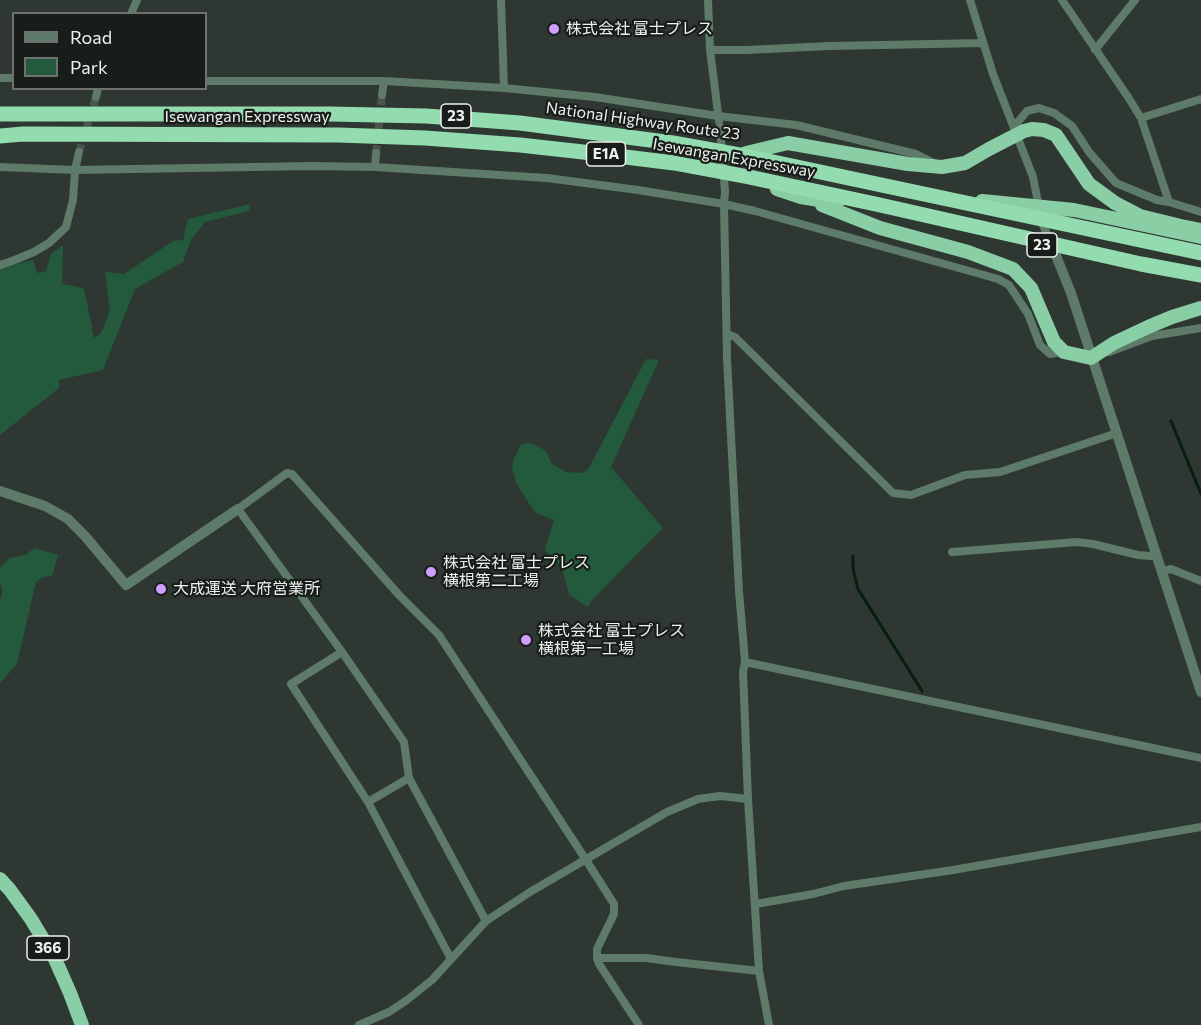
<!DOCTYPE html>
<html>
<head>
<meta charset="utf-8">
<style>
  body { margin:0 }
  #map { position:relative; width:1201px; height:1025px; overflow:hidden; background:#2e3731; font-family:Commissioner,sans-serif }
  canvas { display:block }
  .legend { position:absolute; left:12px; top:12px; width:195px; height:78px; box-sizing:border-box; background:#191d1a; border:2px solid #6d726e; margin:0; padding:8px 10px; list-style:none; font-size:18px; color:#ebf1ed }
  .legend li { display:flex; align-items:center; gap:12px; height:30px }
  .legend b { width:30px; border:2px solid #6d726e }
</style>
</head>
<body>
<div id="map">
<canvas width="1201" height="1025"></canvas>
<ul class="legend">
<li><b style="height:8px;background:#5e7b69"></b>Road</li>
<li><b style="height:16px;background:#235a3d"></b>Park</li>
</ul>
</div>
<script>
const g = document.querySelector('canvas').getContext('2d');
g.lineJoin = 'round';
function fill(path, color) {
  g.fillStyle = color;
  g.fill(path, 'evenodd');
}
function toPath(rows) {
  const path = new Path2D();
  for (const r of rows) {
    path.moveTo(r[0], r[1]);
    for (let i = 2; i < r.length; i += 2) path.lineTo(r[i], r[i + 1]);
  }
  return path;
}
function strokePath(path, color, width, dash) {
  g.strokeStyle = color;
  g.lineWidth = width;
  g.lineCap = dash ? 'butt' : 'round';
  g.setLineDash(dash || []);
  g.stroke(path);
}
function write(font, color, halo, rows, align = 'center') {
  g.font = font + ' Commissioner,"Noto Sans JP",sans-serif';
  g.lineWidth = 4.5;
  g.setLineDash([]);
  g.textBaseline = 'middle';
  g.strokeStyle = halo;
  g.fillStyle = color;
  for (const [text, x, y, turn = 0] of rows) {
    g.save();
    g.translate(x, y);
    g.rotate((+turn || 0) * Math.PI / 180);
    g.textAlign = isNaN(turn) ? turn : align;
    if (halo) g.strokeText(text, 0, 0);
    g.fillText(text, 0, 0);
    g.restore();
  }
}
const green = toPath([
  [250,204,249,211,205,222,191,240,183,262,135,289,103,370,59,380,59,388,0,435,0,268,33,260,37,273,46,271,51,254,63,245,62,284,84,288,94,338,101,333,110,311,105,272,124,274,173,241,183,240,188,219],
  [646,359,659,360,611,467,663,528,592,600,588,607,569,595,562,567,545,550,554,520,536,513,530,505,516,483,512,467,514,459,521,444,530,443,545,450,552,464,566,472,583,473,589,468],
  [35,548,58,555,52,576,43,577,36,582,17,664,0,683,0,599,3,591,0,583,0,568,9,558,25,555]
]);
const stream = toPath([
  [1171,421,1201,494],
  [853,556,853,569,858,589,922,691]
]);
const minorTunnel = toPath([
  [79,152,96,97],
  [376,153,382,95]
]);
const minor = toPath([
  [501,0,504,88],
  [708,0,710,50,719,121],
  [970,0,993,74,1033,177,1042,223,1051,243],
  [1062,0,1128,97,1141,118,1169,202],
  [131,14,137,0],
  [710,50,746,50,830,46,983,43],
  [1095,50,1135,0],
  [0,78,14,78],
  [206,81,384,81,504,88,595,97,718,116,796,125,916,154,936,164],
  [382,95,384,81],
  [96,97,98,88],
  [1141,118,1201,99],
  [1016,135,1018,122,1027,111,1039,108,1054,113,1072,126,1089,152,1116,183,1157,200,1169,202,1201,212],
  [0,167,75,170,312,166,375,167,547,178,638,190,724,204,755,211,998,279,1009,285,1028,314,1040,345,1050,354,1064,352],
  [375,167,376,153],
  [725,192,724,204,727,358,739,591,745,662,743,672,748,799,759,971,769,1025],
  [0,265,12,261,34,252,49,243,66,227,73,200,75,170,79,152],
  [727,334,735,337,893,493,911,495,965,475,1000,472,1117,433],
  [1109,352,1152,336,1201,328],
  [952,552,1077,542,1093,544,1138,555,1151,556,1157,554],
  [1162,571,1171,569,1201,581],
  [342,652,291,684,368,802,451,959],
  [745,662,1201,758],
  [368,802,409,778],
  [756,904,813,894,844,886,953,870,1201,827],
  [486,921,409,778,404,742,342,652,238,509,287,473,292,474,399,595,439,635,586,860,614,904,614,914,597,949,597,958,646,958,676,962,759,971],
  [597,958,599,964,639,1025],
  [359,1025,389,1012,407,1000,432,980,486,921,530,892,667,812,698,799,720,796,748,799]
]);
const tertiary = toPath([
  [1051,243,1071,293,1201,692],
  [0,491,45,506,68,519,85,536,126,585,238,509]
]);
const trunk = toPath([
  [746,153,788,143,908,164,942,167,965,163,989,149,1024,131,1032,129,1044,130,1056,135,1089,184,1115,203,1140,216,1185,227,1201,230],
  [777,189,801,197,837,203],
  [822,205,880,228,968,252,1013,269,1031,288,1054,342,1064,352,1091,358,1114,343,1148,327,1172,317,1201,308],
  [0,879,10,890,31,919,55,959,70,993,82,1025]
]);
const minorBridge = toPath([
  [720,127,725,192]
]);
const trunkBridge = toPath([
  [982,201,1074,210,1201,237]
]);
const motorwayBridge = toPath([
  [0,114,330,114,426,116,520,123,673,143,745,156,1201,253],
  [0,136,23,134,338,135,425,138,520,145,601,154,674,163,749,177,880,205,1141,264,1201,275]
]);
const markers = [
  [554,29,6,"#d19dfe"],
  [431,572,6,"#d19dfe"],
  [161,589,6,"#d19dfe"],
  [526,640,6,"#d19dfe"]
];
const shields = [
  [456,116,30],
  [606,154,39],
  [1042,245,30],
  [48,948,42]
];
const shieldNames = [
  ["23",456,116],
  ["E1A",606,154],
  ["23",1042,245],
  ["366",48,948]
];
const poiNames = [
  ["株式会社 富士プレス",566,29],
  ["株式会社 富士プレス",443,563],
  ["横根第二工場",443,581],
  ["大成運送 大府営業所",173,589],
  ["株式会社 富士プレス",538,631],
  ["横根第一工場",538,649]
];
const streetNames = [
  ["Isewangan Expressway",247,117],
  ["National Highway Route 23",643,121,8],
  ["Isewangan Expressway",734,158,10]
];
fill(green, '#235a3d');
strokePath(stream, '#061d11', 3);
strokePath(minorTunnel, '#4a534d', 8, [8, 4]);
strokePath(minor, '#5e7b69', 8);
strokePath(tertiary, '#5e7b69', 10);
strokePath(trunk, '#8acea6', 14);
strokePath(minorBridge, '#5e7b69', 8);
strokePath(trunkBridge, '#8acea6', 14);
strokePath(motorwayBridge, '#92dcb0', 15);
for (const [x, y, r, color] of markers) {
  const dot = new Path2D();
  dot.arc(x, y, r, 0, 2 * Math.PI);
  g.fillStyle = color;
  g.fill(dot);
  strokePath(dot, '#191d1a', 2);
}
for (const [x, y, w] of shields) {
  const box = new Path2D();
  box.roundRect(x - w / 2, y - 12, w, 24, 4.5);
  g.fillStyle = '#191d1a';
  g.fill(box);
  strokePath(box, '#ebf1ed', 1.5);
}
write('bold 15px', '#ebf1ed', null, shieldNames);
write('16px', '#ebf1ed', '#191d1a', poiNames, 'left');
write('16px', '#ebf1ed', '#191d1a', streetNames);
</script>
</body>
</html>
